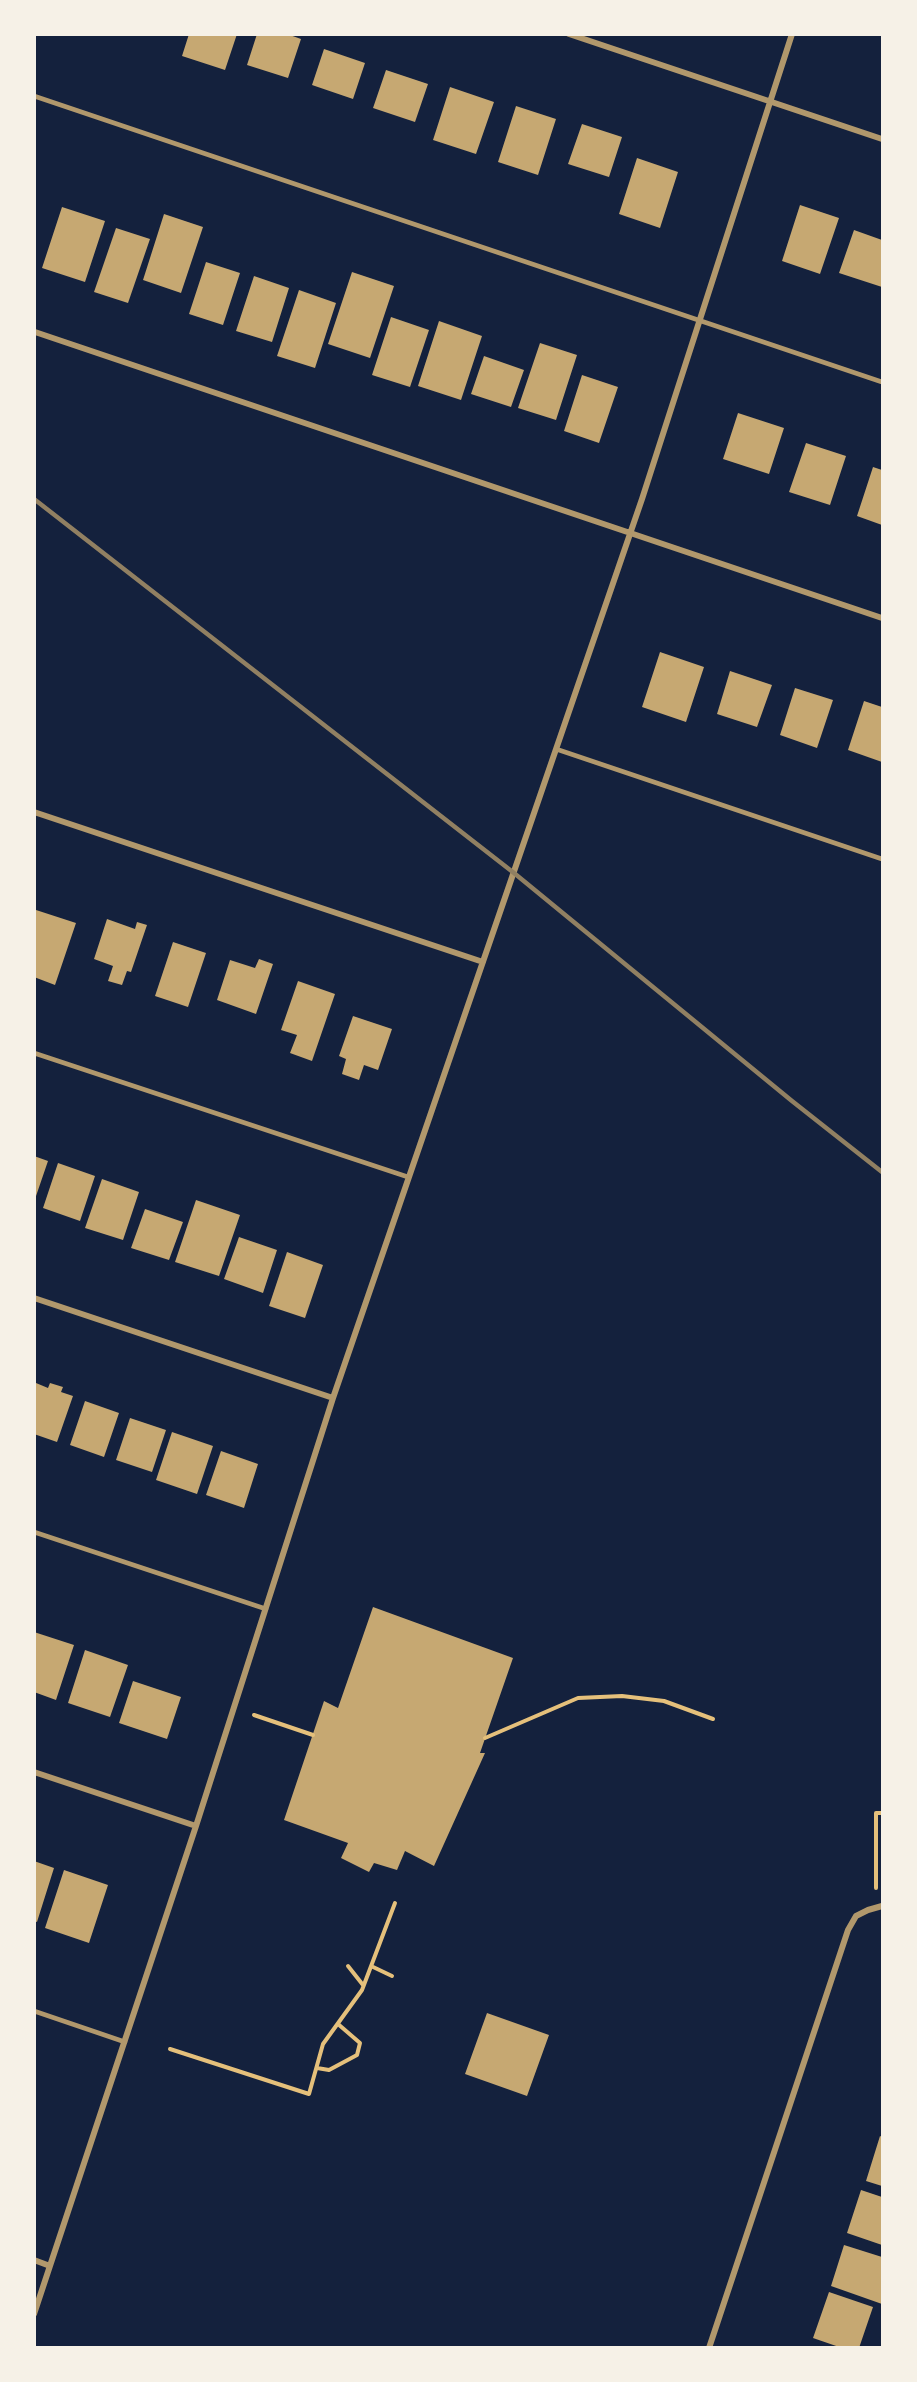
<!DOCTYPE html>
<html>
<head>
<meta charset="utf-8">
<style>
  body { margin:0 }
  #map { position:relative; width:917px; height:2382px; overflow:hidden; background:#14213d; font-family:Helvetica,sans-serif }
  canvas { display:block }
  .frame { position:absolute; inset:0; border:36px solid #f6f1e7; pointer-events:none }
</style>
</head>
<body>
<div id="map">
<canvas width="917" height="2382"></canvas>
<div class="frame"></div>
</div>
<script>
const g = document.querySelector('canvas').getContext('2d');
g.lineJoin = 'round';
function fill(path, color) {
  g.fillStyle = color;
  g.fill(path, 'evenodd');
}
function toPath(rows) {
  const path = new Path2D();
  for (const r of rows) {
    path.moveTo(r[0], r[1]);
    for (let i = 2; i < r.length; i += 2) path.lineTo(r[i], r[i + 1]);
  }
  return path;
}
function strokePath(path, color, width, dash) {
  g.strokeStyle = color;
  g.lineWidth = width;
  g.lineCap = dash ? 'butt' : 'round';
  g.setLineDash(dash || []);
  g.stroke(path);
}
const building = toPath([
  [189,34,237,34,225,70,182,56],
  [257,34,287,34,301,39,288,78,247,65],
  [324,49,365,63,353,99,312,85],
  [386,70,428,84,415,122,373,108],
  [450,87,494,102,476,154,433,140],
  [516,106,556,119,538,175,498,162],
  [582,124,622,137,609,177,568,164],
  [637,158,678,172,660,228,619,214],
  [800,205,839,218,820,274,782,261],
  [62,207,105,221,85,282,42,268],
  [164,214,203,227,181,293,143,280],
  [116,228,150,239,128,303,94,292],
  [854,230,882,240,882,287,839,273],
  [206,262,240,273,223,325,189,314],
  [352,272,394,286,370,358,328,344],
  [254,276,289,288,272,342,236,331],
  [299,290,336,303,315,368,277,356],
  [391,317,429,330,410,387,372,375],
  [439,321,482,336,461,400,418,386],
  [540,343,577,355,556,420,518,408],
  [484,356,524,370,511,407,471,394],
  [582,375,618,387,599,443,564,431],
  [738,413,784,428,769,474,723,459],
  [806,443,846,456,830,505,789,492],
  [873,467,882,470,882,525,857,516],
  [660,652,704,667,686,722,642,707],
  [730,671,772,685,757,727,717,714],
  [795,688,833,700,817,748,780,735],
  [864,701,882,707,882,762,848,750],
  [36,910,76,923,55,985,34,977,34,915],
  [107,919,135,929,137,922,147,925,131,972,127,971,122,985,108,981,113,966,94,959],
  [173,942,206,953,188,1007,155,996],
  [259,959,273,964,256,1014,217,1000,230,960,255,968],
  [298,981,335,994,312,1061,290,1053,297,1035,281,1030],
  [353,1016,392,1029,378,1070,364,1065,359,1080,342,1074,346,1059,339,1056],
  [34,1156,48,1161,35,1199,34,1199],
  [58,1163,95,1176,80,1221,43,1208],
  [102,1179,139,1192,123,1240,85,1228],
  [196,1200,240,1215,219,1276,175,1262],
  [145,1209,183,1222,169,1260,131,1248],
  [239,1237,277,1250,263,1293,224,1279],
  [287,1252,323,1265,305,1318,269,1306],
  [36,1383,48,1388,50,1383,63,1387,61,1392,73,1396,57,1442,34,1434],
  [85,1401,119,1413,104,1457,70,1445],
  [130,1418,166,1430,152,1472,116,1460],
  [172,1432,213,1446,197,1494,156,1480],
  [221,1451,258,1464,244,1508,206,1495],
  [373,1607,513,1658,480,1753,485,1753,434,1866,405,1851,397,1870,374,1863,369,1872,341,1858,348,1843,284,1820,324,1701,338,1708],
  [34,1632,74,1645,56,1700,34,1692],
  [85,1650,128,1665,110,1717,68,1703],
  [133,1681,181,1697,167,1739,119,1723],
  [34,1861,54,1868,37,1922,34,1921],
  [64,1870,108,1885,89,1943,45,1928],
  [487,2013,549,2035,527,2096,465,2074],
  [880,2136,882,2137,882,2186,866,2181],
  [861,2190,882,2197,882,2245,847,2233],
  [844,2245,882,2257,882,2304,831,2286],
  [829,2292,873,2307,859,2348,842,2348,813,2338]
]);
const path = toPath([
  [254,1715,313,1735],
  [485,1738,578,1698,622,1696,664,1701,713,1719],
  [876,1888,876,1813,882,1813],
  [348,1966,363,1985],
  [371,1966,392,1976],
  [170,2049,309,2094,323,2044,362,1990,395,1903],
  [317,2068,329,2070,357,2055,360,2043,338,2024]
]);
const service = toPath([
  [34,96,882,382],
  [556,749,882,859],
  [34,1053,408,1177],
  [34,1532,266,1609],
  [34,2011,125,2042]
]);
const minor = toPath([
  [569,34,882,139],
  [35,332,882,618],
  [34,812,483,962],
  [34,1298,333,1398],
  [34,1772,196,1826],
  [34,2260,50,2266],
  [34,2314,196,1826,333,1398,642,499,792,34],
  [709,2348,848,1930,856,1916,868,1910,882,1906]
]);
const rail = toPath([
  [34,499,514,873,792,1101,882,1172]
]);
fill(building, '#c6a872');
strokePath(path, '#e5c07b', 4);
strokePath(service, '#b1986c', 4.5);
strokePath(minor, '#b1986c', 6);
strokePath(rail, '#918062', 4.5);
</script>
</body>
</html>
